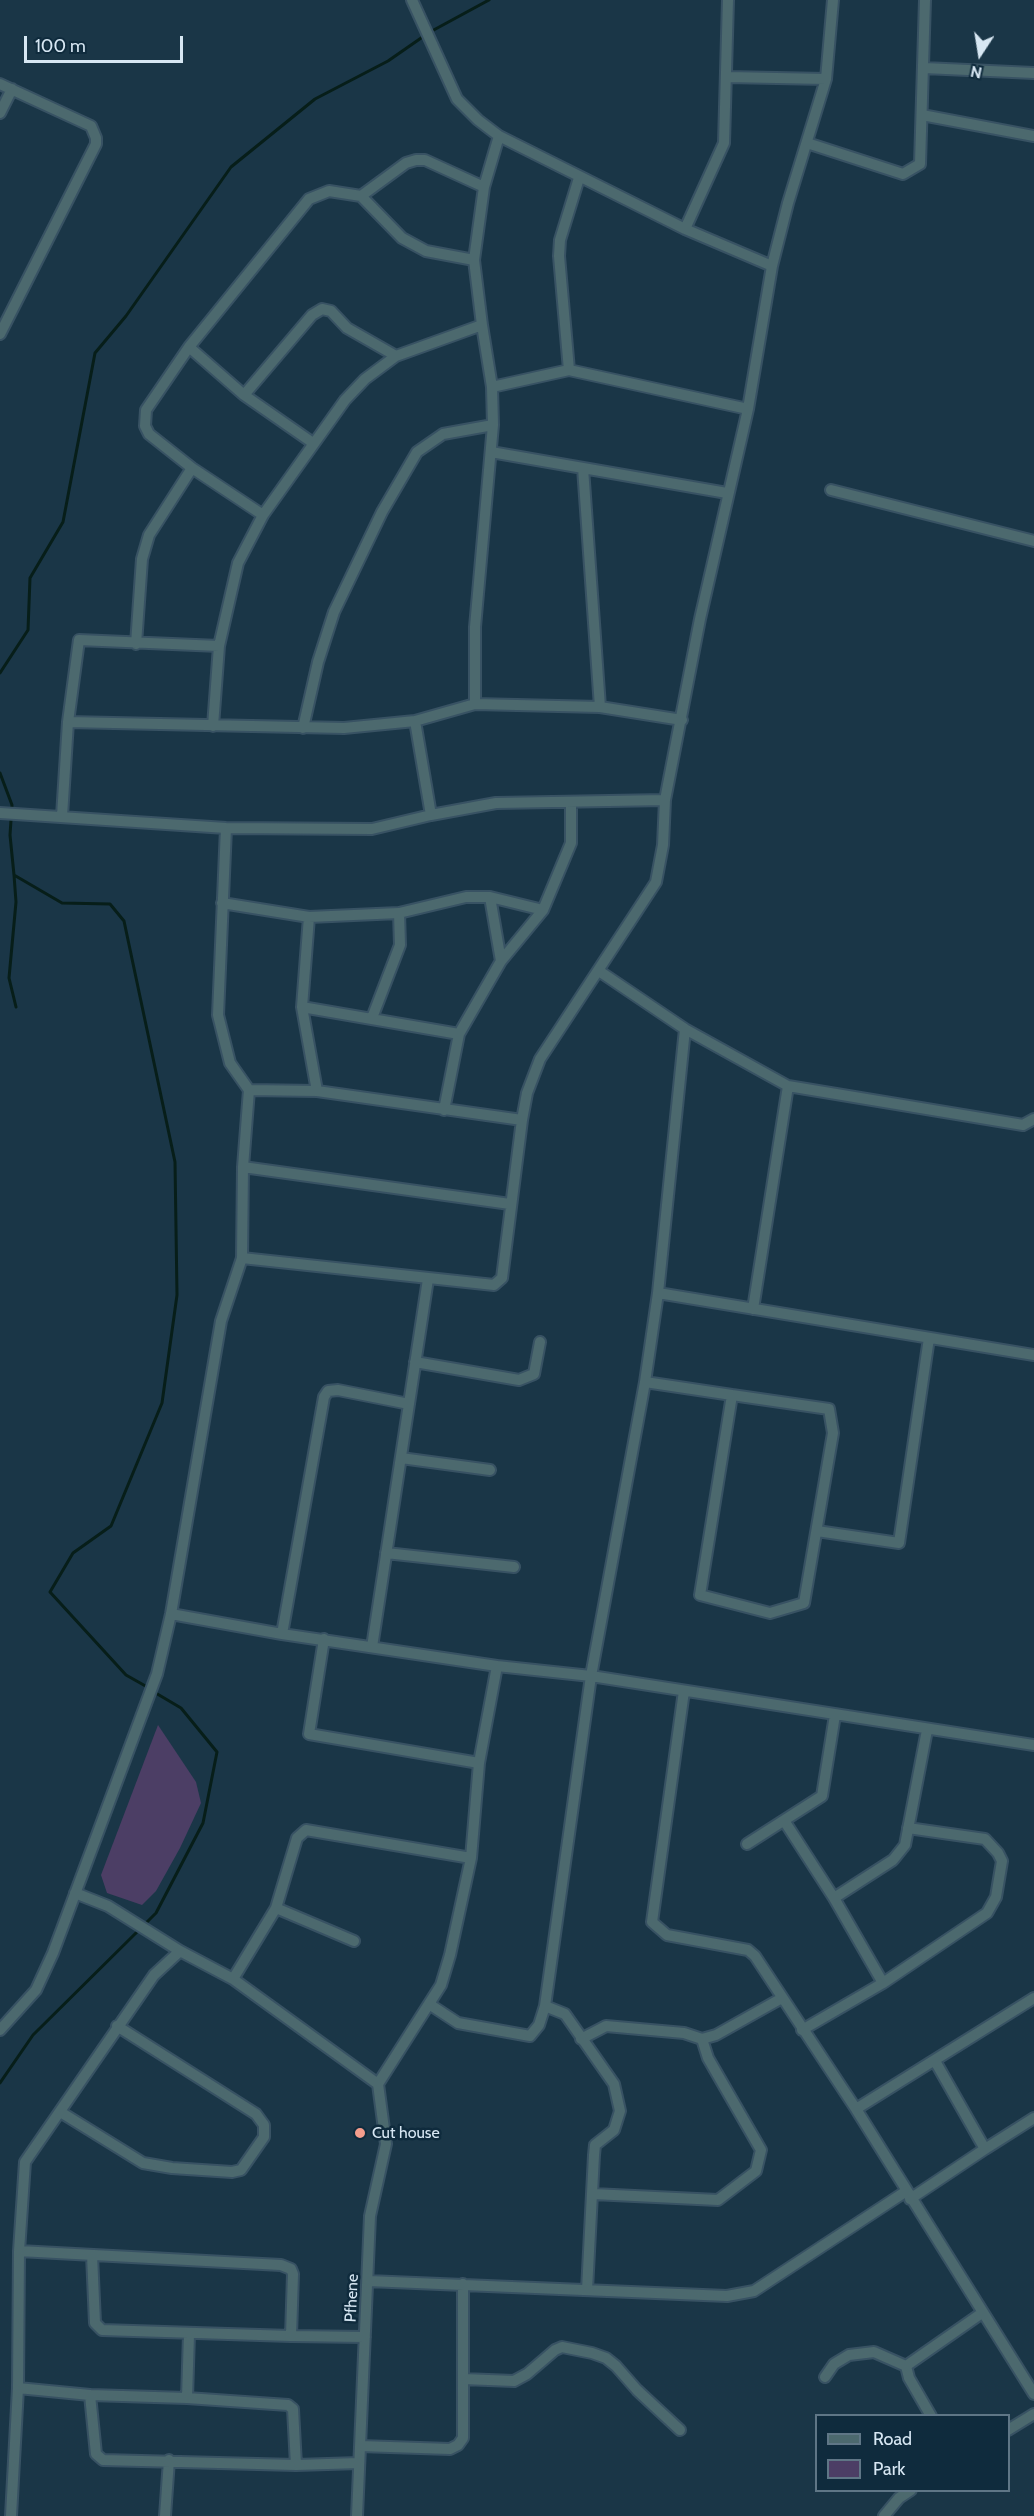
<!DOCTYPE html>
<html>
<head>
<meta charset="utf-8">
<style>
  body { margin:0 }
  #map { position:relative; width:1034px; height:2516px; overflow:hidden; background:#1a3647; font-family:Cabin,sans-serif }
  canvas { display:block }
  .legend { position:absolute; left:815px; top:2414px; width:195px; height:78px; box-sizing:border-box; background:#0f2b3d; border:2px solid #5f7686; margin:0; padding:8px 10px; list-style:none; font-size:18px; color:#d7e7f3 }
  .legend li { display:flex; align-items:center; gap:12px; height:30px }
  .legend b { width:30px; border:2px solid #5f7686 }
  .north { position:absolute; left:950px; top:24px; width:60px; height:60px; -webkit-text-stroke:4px #0f2b3d; paint-order:stroke; rotate:192deg; font-size:16px; font-weight:700; line-height:24px; text-align:center; color:#d7e7f3 }
  .north::after { content:''; display:block; margin:auto; width:21px; height:27px; background:#d7e7f3; clip-path:polygon(50% 0,100% 100%,50% 72%,0 100%) }
  .scale { position:absolute; left:24px; top:36px; width:159px; height:27px; box-sizing:border-box; border:3px solid #d7e7f3; border-top:0; padding-left:8px; font-size:18px; line-height:21px; white-space:nowrap; color:#d7e7f3; -webkit-text-stroke:4px #0f2b3d; paint-order:stroke }
</style>
</head>
<body>
<div id="map">
<canvas width="1034" height="2516"></canvas>
<ul class="legend">
<li><b style="height:8px;background:#4c696e"></b>Road</li>
<li><b style="height:16px;background:#4c3e65"></b>Park</li>
</ul>
<div class="north">N</div>
<div class="scale">100 m</div>
</div>
<script>
const g = document.querySelector('canvas').getContext('2d');
g.lineJoin = 'round';
function fill(path, color) {
  g.fillStyle = color;
  g.fill(path, 'evenodd');
}
function toPath(rows) {
  const path = new Path2D();
  for (const r of rows) {
    path.moveTo(r[0], r[1]);
    for (let i = 2; i < r.length; i += 2) path.lineTo(r[i], r[i + 1]);
  }
  return path;
}
function strokePath(path, color, width, dash) {
  g.strokeStyle = color;
  g.lineWidth = width;
  g.lineCap = dash ? 'butt' : 'round';
  g.setLineDash(dash || []);
  g.stroke(path);
}
function write(font, color, halo, rows, align = 'center') {
  g.font = font + ' Cabin,sans-serif';
  g.lineWidth = 5;
  g.setLineDash([]);
  g.textBaseline = 'middle';
  g.strokeStyle = halo;
  g.fillStyle = color;
  for (const [text, x, y, turn = 0] of rows) {
    g.save();
    g.translate(x, y);
    g.rotate((+turn || 0) * Math.PI / 180);
    g.textAlign = isNaN(turn) ? turn : align;
    if (halo) g.strokeText(text, 0, 0);
    g.fillText(text, 0, 0);
    g.restore();
  }
}
const green = toPath([
  [158,1725,196,1782,201,1803,180,1848,156,1891,142,1905,107,1893,101,1875]
]);
const stream = toPath([
  [430,32,489,0],
  [0,673,28,630,30,578,63,522,95,353,126,316,231,167,315,99,388,61,424,36],
  [0,773,12,805,10,835,14,875,62,903,110,904,124,921,175,1162,177,1295,162,1403,111,1526,73,1553,50,1592,126,1675,149,1688],
  [14,875,16,902,9,978,16,1007],
  [144,1925,156,1913,203,1823,217,1752,181,1708,154,1692],
  [0,2083,33,2035,140,1929]
]);
const street = toPath([
  [412,0,457,99,478,120,499,136,685,229,772,266],
  [924,68,1034,73],
  [727,77,826,79],
  [0,84,91,126,96,138,96,144,0,334],
  [0,113,12,89],
  [922,115,1034,136],
  [807,143,903,174,920,164,925,0],
  [361,196,406,163,416,160,425,160,484,187],
  [685,229,724,143,728,0],
  [482,325,492,387],
  [189,347,146,410,145,426,149,434,192,468,263,515],
  [569,370,559,256,560,240,579,178],
  [244,395,312,315,322,309,331,311,347,328,396,356],
  [493,425,492,387,569,370,748,409],
  [313,443,244,395,189,347,309,199,329,191,361,196,402,238,426,251,474,260],
  [491,452,727,493],
  [583,468,600,707],
  [831,490,1034,541],
  [136,644,142,559,149,535,192,468],
  [415,721,431,815],
  [68,722,344,728,415,721,475,704,600,707,682,720],
  [213,726,219,646,238,563,263,515,345,400,365,379,396,356,482,325,474,260,484,187,499,136],
  [303,728,318,662,334,612,382,512,417,452,443,434,493,425,475,627,475,704],
  [0,813,226,828,372,829,431,815,496,803,665,800],
  [62,816,68,722,79,640,219,646],
  [226,828,218,1015,230,1063,249,1090,243,1167,242,1258,494,1285,502,1278,522,1120,527,1093,540,1059,656,882,663,845,665,800,700,619,748,409,772,266,788,203,826,79,833,0],
  [490,897,501,961],
  [222,903,309,917,399,913,466,897,490,897,543,910],
  [309,917,302,1007,317,1091],
  [302,1007,459,1034],
  [372,1018,400,945,399,913],
  [685,1029,788,1086],
  [249,1090,317,1091,522,1120],
  [444,1110,459,1034,501,961,543,910,571,843,571,802],
  [243,1167,510,1204],
  [658,1293,1034,1355],
  [753,1309,788,1086,1023,1125,1034,1119],
  [415,1362,519,1380,534,1374,540,1342],
  [645,1382,732,1395,829,1409,833,1433,804,1603,770,1613,700,1595,732,1395],
  [401,1458,490,1470],
  [817,1531,899,1543,929,1338],
  [386,1553,514,1567],
  [171,1614,282,1634,497,1666,591,1676,1034,1745],
  [282,1634,324,1397,328,1391,338,1390,409,1404],
  [324,1639,309,1734,479,1763],
  [372,1647,428,1279],
  [684,1691,652,1922,667,1935,748,1950,755,1956,856,2109,1034,2394],
  [785,1822,834,1898,883,1983,802,2030],
  [747,1844,822,1796,835,1715],
  [75,1893,108,1906,180,1951,233,1979,378,2084],
  [834,1898,893,1860,905,1845,927,1730],
  [276,1908,354,1941],
  [233,1979,276,1908,297,1838,306,1830,471,1858],
  [883,1983,987,1913,996,1897,1002,1861,998,1853,985,1839,908,1828],
  [429,2004,458,2023,530,2036,539,2025,545,2006,591,1676,645,1382,658,1293,685,1029,599,971],
  [545,2006,565,2014,614,2084,620,2111,614,2130,595,2145,594,2155,587,2290],
  [0,2030,36,1990,53,1953,157,1674,171,1614,221,1321,242,1258],
  [581,2039,606,2026,684,2033,702,2039,716,2035,782,1998],
  [935,2061,985,2149,1034,2118],
  [378,2084,441,1985,450,1955,471,1858,479,1763,497,1666],
  [856,2109,1034,1998],
  [62,2113,143,2163,172,2168,232,2172,241,2170,264,2137,264,2125,256,2114,117,2026],
  [593,2194,718,2200,756,2171,761,2150,708,2058,702,2039],
  [910,2199,985,2149],
  [19,2251,281,2265,291,2269,293,2274,291,2336,365,2337],
  [92,2255,95,2323,102,2330,291,2336],
  [368,2281,727,2296,754,2291,905,2192],
  [825,2377,834,2364,849,2355,874,2352,906,2366],
  [463,2379,514,2381,527,2374,555,2350,562,2347,592,2353,606,2358,616,2366,637,2390,680,2430],
  [18,2388,90,2395,96,2454,103,2460,296,2465,359,2463],
  [90,2395,187,2398,288,2405,293,2409,296,2465],
  [187,2398,189,2334],
  [931,2416,909,2378,906,2366,982,2313],
  [1008,2430,1034,2414],
  [360,2446,450,2449,458,2445,463,2438,463,2284],
  [11,2516,18,2388,19,2251,25,2162,154,1975,180,1951],
  [165,2516,169,2460],
  [357,2516,370,2216,386,2144,378,2084],
  [884,2516,899,2498,911,2490]
]);
const markers = [
  [360,2133,6,"#f49d8c"]
];
const poiNames = [
  ["Cut house",372,2133]
];
const streetNames = [
  ["Pfhene",352,2298,-87]
];
fill(green, '#4c3e65');
strokePath(stream, '#071e19', 3);
strokePath(street, '#385263', 14);
strokePath(street, '#4c696e', 10);
for (const [x, y, r, color] of markers) {
  const dot = new Path2D();
  dot.arc(x, y, r, 0, 2 * Math.PI);
  g.fillStyle = color;
  g.fill(dot);
  strokePath(dot, '#0f2b3d', 2);
}
write('16px', '#d7e7f3', '#0f2b3d', poiNames, 'left');
write('16px', '#d7e7f3', '#0f2b3d', streetNames);
</script>
</body>
</html>
